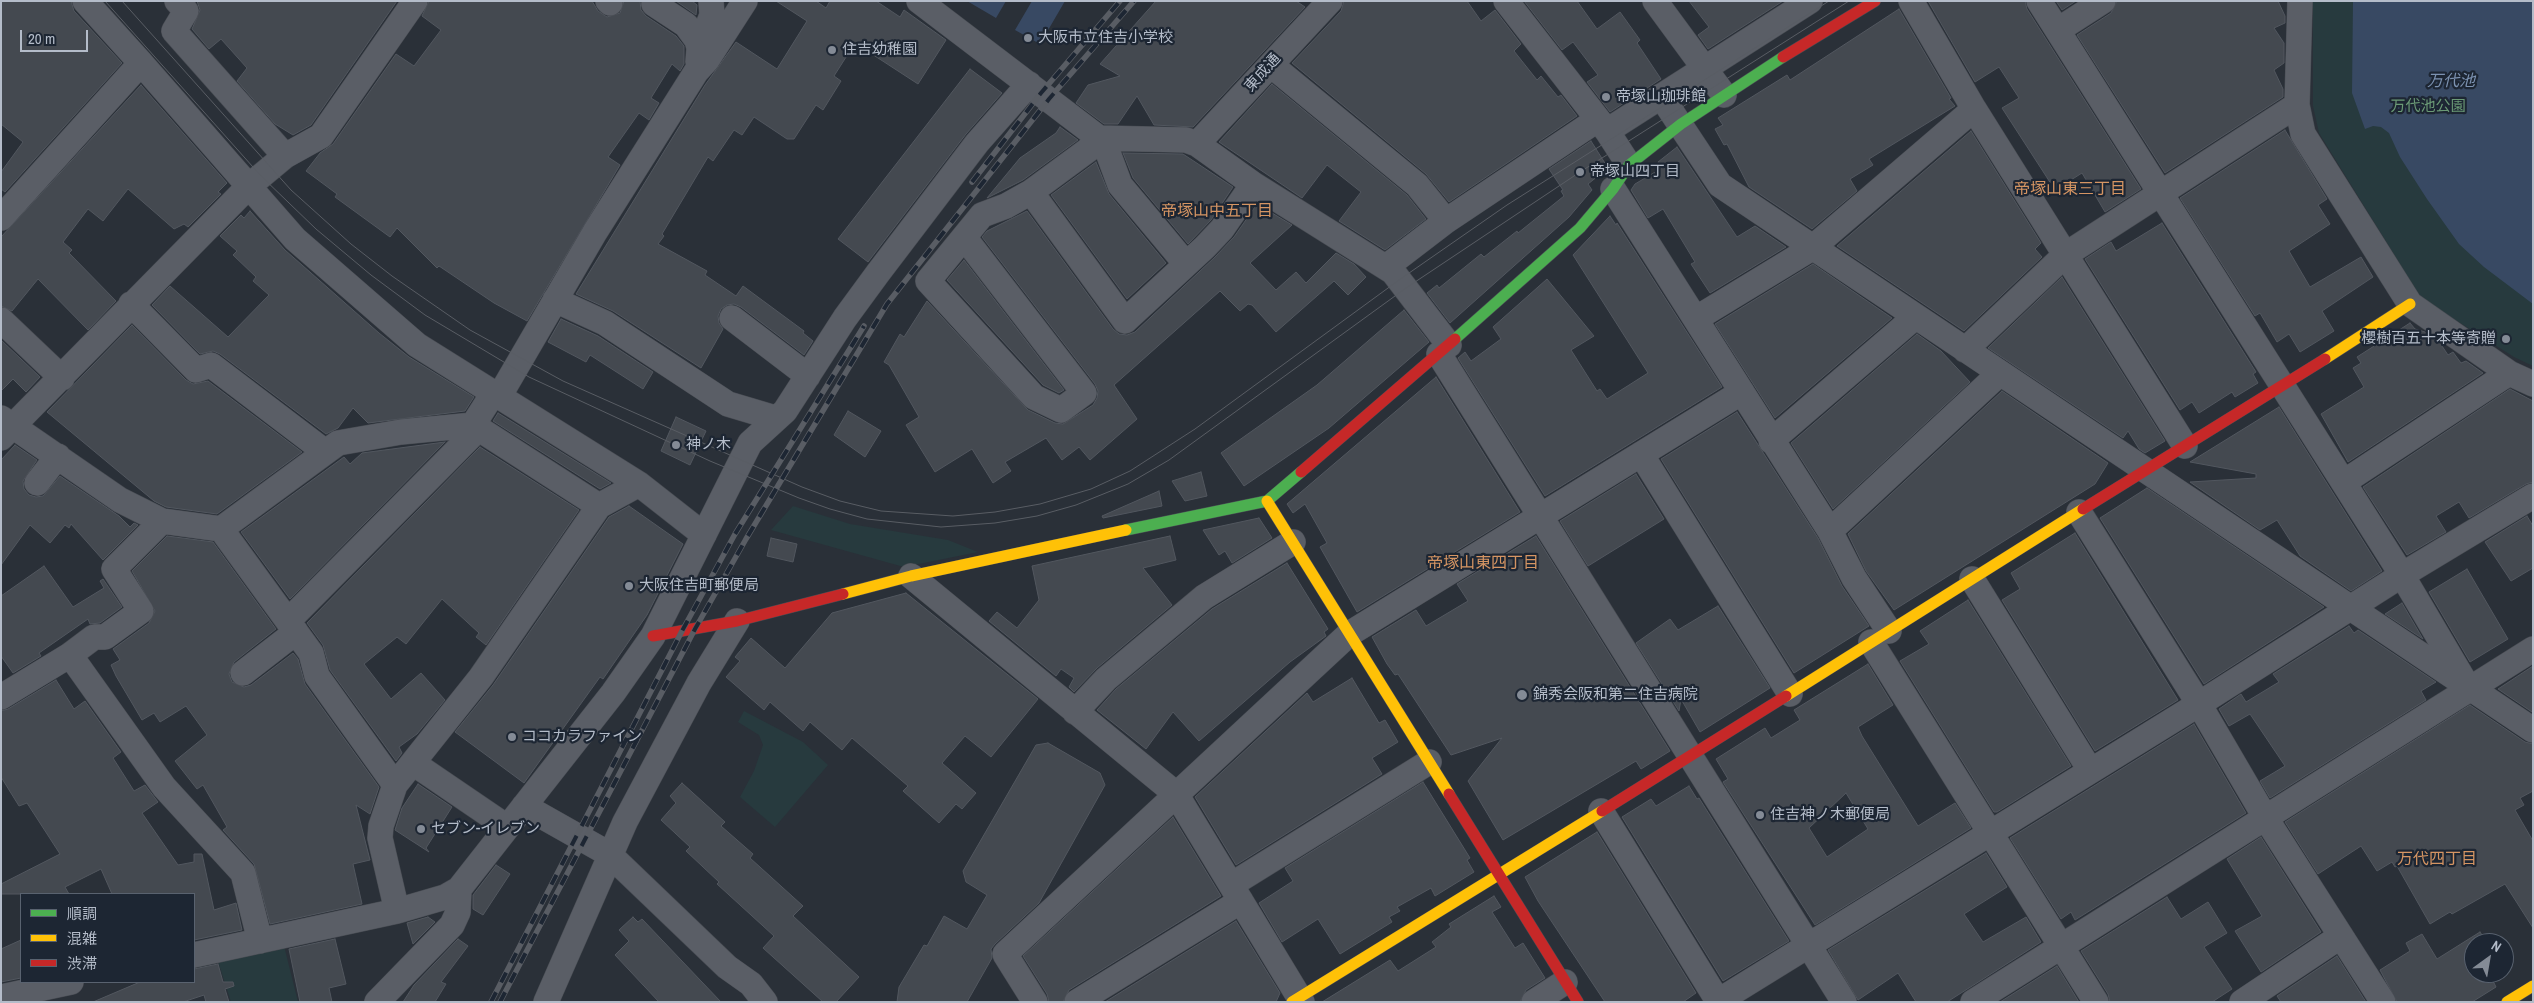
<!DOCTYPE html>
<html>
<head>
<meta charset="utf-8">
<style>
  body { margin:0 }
  #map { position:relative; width:2534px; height:1003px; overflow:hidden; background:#2a3038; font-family:"Archivo Narrow","Noto Sans JP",sans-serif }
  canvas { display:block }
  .frame { position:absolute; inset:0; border:2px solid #b4bcc9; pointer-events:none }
  .legend { position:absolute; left:20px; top:893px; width:175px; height:90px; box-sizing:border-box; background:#1d2633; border:1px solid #59626f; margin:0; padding:6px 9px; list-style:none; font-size:15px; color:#b4bcc9 }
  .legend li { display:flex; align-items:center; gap:10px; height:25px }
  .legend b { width:25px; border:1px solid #59626f }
  .north { position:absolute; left:2464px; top:933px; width:50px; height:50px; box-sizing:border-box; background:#1d2633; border:1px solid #59626f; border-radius:50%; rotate:32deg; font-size:14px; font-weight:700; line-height:20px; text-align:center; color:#b4bcc9 }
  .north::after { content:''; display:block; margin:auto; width:18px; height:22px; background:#848b96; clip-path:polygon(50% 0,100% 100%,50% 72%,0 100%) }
  .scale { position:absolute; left:20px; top:30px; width:68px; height:22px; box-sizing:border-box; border:2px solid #b4bcc9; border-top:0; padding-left:6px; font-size:15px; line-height:18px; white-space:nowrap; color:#b4bcc9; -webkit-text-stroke:4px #1d2633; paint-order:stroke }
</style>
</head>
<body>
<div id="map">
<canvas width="2534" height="1003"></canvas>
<div class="frame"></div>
<ul class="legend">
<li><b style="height:6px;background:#4caf50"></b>順調</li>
<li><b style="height:6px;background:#ffc107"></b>混雑</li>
<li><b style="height:6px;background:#c62828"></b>渋滞</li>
</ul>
<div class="north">N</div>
<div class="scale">20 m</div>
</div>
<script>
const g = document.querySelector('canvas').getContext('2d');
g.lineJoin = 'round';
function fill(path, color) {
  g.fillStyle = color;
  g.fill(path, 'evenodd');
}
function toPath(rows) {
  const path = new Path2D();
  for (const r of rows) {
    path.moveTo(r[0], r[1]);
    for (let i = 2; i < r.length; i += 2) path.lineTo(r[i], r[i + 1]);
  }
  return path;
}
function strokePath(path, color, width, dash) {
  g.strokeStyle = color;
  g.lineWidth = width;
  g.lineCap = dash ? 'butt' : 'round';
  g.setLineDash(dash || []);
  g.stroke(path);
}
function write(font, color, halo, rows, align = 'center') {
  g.font = font + ' "Archivo Narrow","Noto Sans JP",sans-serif';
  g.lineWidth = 4.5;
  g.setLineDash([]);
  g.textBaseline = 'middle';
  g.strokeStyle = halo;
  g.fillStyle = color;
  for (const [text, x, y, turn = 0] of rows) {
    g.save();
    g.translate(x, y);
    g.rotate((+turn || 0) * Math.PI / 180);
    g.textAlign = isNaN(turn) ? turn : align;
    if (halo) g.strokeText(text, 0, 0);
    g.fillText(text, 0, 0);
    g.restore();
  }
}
const green = toPath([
  [2313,1,2533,1,2533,366,2514,357,2421,298,2319,133,2313,106],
  [793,506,850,524,948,540,978,552,904,567,771,530],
  [744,711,803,742,828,765,775,827,740,797,754,771,763,745,759,735,738,722],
  [284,946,298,1002,231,1002,216,955]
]);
const water = toPath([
  [967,1,1006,1,996,18],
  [1032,1,1065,1,1040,44,1015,30],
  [2353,1,2533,1,2533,304,2484,267,2459,244,2427,199,2400,157,2389,133,2381,127,2373,126,2365,129,2352,93]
]);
const building = toPath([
  [1,1,71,1,74,11,122,63,5,192,1,189,1,172,23,142,1,124,1,1],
  [197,1,397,1,311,125,293,135,275,124,237,81,247,68,221,39,209,49,192,29,200,10,197,1],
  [429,1,592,1,598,11,607,17,620,13,624,1,640,1,641,10,646,16,676,36,684,46,684,64,680,71,672,64,651,98,659,103,649,120,639,113,608,157,620,165,527,321,494,303,439,266,437,268,397,228,390,237,335,197,337,194,306,171,320,153,333,144,396,54,414,66,441,30,422,16,429,1],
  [676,1,692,1,697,5,696,15,676,1],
  [776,1,816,1,826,8,830,1,876,1,900,17,904,10,946,40,918,84,855,43,834,76,841,81,823,110,816,105,794,139,787,139,754,117,742,135,734,130,713,161,708,157,662,234,664,236,658,244,707,271,705,275,736,296,743,286,804,331,803,333,813,341,804,355,741,307,734,304,727,305,721,309,718,316,719,323,723,329,701,368,613,311,576,294,705,85,736,42,777,69,807,21,776,1],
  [1156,1,1296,1,1305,7,1193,127,1154,125,1137,96,1118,124,1104,124,1076,103,1088,85,1120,76,1100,64,1156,1],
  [1344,1,1467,1,1481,21,1495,10,1521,44,1514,51,1537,80,1541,76,1558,97,1561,95,1577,116,1449,202,1426,174,1292,63,1341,11,1344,1],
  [1524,1,1577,1,1597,29,1620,12,1640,40,1637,43,1661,79,1610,112,1587,82,1598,75,1573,42,1562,50,1524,1],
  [1689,1,1783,1,1708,49,1698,35,1709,27,1689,1],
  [1928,1,2025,1,2027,9,2141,189,2105,212,2082,173,2055,190,2002,108,2019,98,1999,67,1975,82,1928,1],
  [2056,1,2076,1,2062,10,2056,1],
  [2117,1,2278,1,2285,16,2285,23,2274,28,2284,43,2284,63,2274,70,2283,89,2283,97,2165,173,2077,35,2111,13,2117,1],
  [1899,9,1951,98,1949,99,1955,106,1869,159,1873,165,1850,179,1857,191,1812,229,1749,187,1727,144,1724,145,1715,129,1723,125,1718,118,1787,75,1790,80,1899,9],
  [970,69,1002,93,966,134,868,262,838,239,970,69],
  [1272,84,1407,195,1426,219,1385,250,1339,221,1361,192,1327,165,1302,198,1219,142,1272,84],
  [141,85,227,183,218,192,221,194,188,227,184,224,174,229,128,189,103,221,88,209,63,242,72,250,69,253,116,301,88,330,38,279,12,311,1,306,1,237,141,85],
  [1060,127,1078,140,1023,180,987,198,1020,158,1056,133,1060,127],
  [2285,130,2327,199,2318,205,2330,224,2289,251,2310,287,2361,257,2373,277,2322,311,2334,331,2300,352,2289,334,2277,342,2260,313,2255,316,2180,198,2285,130],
  [1971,131,2041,243,2035,249,2042,257,1964,331,1837,246,1971,131],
  [1591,141,1608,168,1588,184,1592,190,1569,217,1450,323,1427,293,1437,285,1439,288,1481,254,1484,257,1517,231,1518,233,1564,196,1561,191,1563,190,1549,169,1591,141],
  [1677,147,1737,237,1755,226,1786,247,1710,293,1691,264,1695,262,1663,209,1648,218,1631,190,1635,184,1662,168,1658,162,1677,147],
  [1123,153,1183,154,1233,187,1211,220,1188,244,1133,178,1123,153],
  [1096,162,1109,194,1166,263,1127,299,1051,195,1096,162],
  [1257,204,1292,225,1250,263,1276,290,1296,272,1306,283,1336,253,1354,264,1366,277,1348,295,1334,281,1276,332,1252,305,1248,304,1240,311,1220,291,1114,385,1137,419,1090,460,1079,447,1062,460,1046,438,1005,462,1011,471,993,483,972,449,935,472,906,425,919,417,889,365,884,362,900,334,904,337,927,301,1028,410,1055,423,1063,424,1093,405,1097,398,1098,391,1095,384,982,237,987,231,1027,211,1113,329,1119,334,1127,335,1135,332,1215,257,1234,237,1257,204],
  [250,211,285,250,379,333,409,357,474,397,465,411,368,423,353,408,338,428,326,434,220,354,213,351,200,354,152,305,170,286,228,337,269,295,253,281,256,277,233,255,237,251,220,236,241,215,244,218,250,211],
  [1610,216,1616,225,1617,223,1722,387,1545,496,1458,358,1465,352,1471,361,1501,339,1493,327,1547,279,1594,336,1571,350,1597,391,1600,389,1607,399,1648,373,1573,255,1610,216],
  [2162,223,2256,372,2253,374,2258,383,2235,397,2232,392,2199,413,2192,402,2180,410,2085,259,2111,242,2116,251,2162,223],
  [964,260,1064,390,1059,393,1043,385,947,280,964,260],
  [1813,264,1892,318,1775,418,1715,324,1813,264],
  [2062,277,2165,441,2145,453,2139,449,2128,431,2123,438,1988,348,2062,277],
  [1404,310,1429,342,1329,428,1244,486,1221,453,1317,385,1404,310],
  [561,319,598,336,653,372,643,389,590,355,586,362,548,342,561,319],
  [2410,323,2415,329,2425,332,2440,343,2448,355,2453,352,2461,363,2466,361,2483,373,2348,462,2321,414,2364,387,2353,368,2361,363,2357,357,2410,323],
  [132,325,186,380,193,384,208,381,302,452,217,514,166,507,154,501,47,412,132,325],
  [1917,334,1941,351,1970,382,1833,509,1791,443,1917,334],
  [1,340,40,377,26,392,13,379,1,391,1,340],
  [1436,377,1520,512,1357,612,1320,547,1327,543,1305,504,1293,513,1287,504,1436,377],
  [2510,389,2533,401,2533,482,2526,484,2469,518,2459,502,2436,516,2446,532,2407,555,2363,487,2510,389],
  [2002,391,2108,463,2095,484,1894,610,1866,571,1848,534,2002,391],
  [2279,407,2382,571,2351,591,2300,556,2277,520,2260,530,2190,482,2256,478,2256,474,2190,462,2279,407],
  [848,411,881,431,865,457,834,435,848,411],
  [1737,412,1818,538,1842,586,1869,626,1794,673,1661,459,1737,412],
  [498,413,611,483,600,489,493,421,498,413],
  [676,417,706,431,690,465,661,451,676,417],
  [445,442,290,599,241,532,344,457,350,464,362,453,445,442],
  [15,445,37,460,23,481,24,489,29,495,36,497,43,496,60,476,119,516,130,527,134,523,138,525,103,560,71,524,69,528,65,525,50,543,30,525,1,565,1,460,15,445],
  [480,447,579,510,486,645,476,637,479,633,442,599,406,644,397,637,364,664,391,699,421,673,445,700,417,734,399,747,402,753,396,761,330,670,323,645,307,623,480,447],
  [1201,472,1207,496,1185,501,1172,481,1201,472],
  [1636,474,1664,519,1588,566,1560,521,1636,474],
  [2147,488,2324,607,2204,684,2100,518,2147,488],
  [1159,491,1162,506,1103,518,1102,516,1159,491],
  [629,506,683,544,647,615,603,679,600,677,524,783,455,732,493,685,609,517,629,506],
  [2527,516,2533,526,2533,568,2511,581,2485,542,2527,516],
  [1259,518,1272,538,1232,563,1225,551,1219,555,1203,530,1259,518],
  [2075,533,2178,700,2095,751,2002,600,2020,589,2011,573,2075,533],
  [167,536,213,542,276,629,234,662,229,674,232,682,244,687,251,685,293,653,298,659,305,684,379,787,370,814,356,805,370,860,353,864,362,904,270,924,254,864,223,830,227,827,203,785,197,789,175,761,207,735,186,706,160,722,154,713,142,720,116,676,111,665,120,660,113,649,149,623,155,611,132,571,167,536],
  [1170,536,1176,560,1143,568,1172,605,1097,668,1074,692,1069,687,1074,678,1061,669,1056,676,989,621,997,612,1017,628,1039,600,1032,566,1170,536],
  [1536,536,1670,751,1641,769,1636,761,1503,840,1468,781,1502,738,1451,755,1398,674,1395,675,1387,664,1372,637,1416,610,1426,626,1468,601,1457,584,1536,536],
  [771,538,797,544,793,562,767,556,771,538],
  [1287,563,1328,629,1324,632,1326,636,1290,662,1199,741,1173,712,1146,749,1097,710,1116,689,1212,609,1287,563],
  [44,566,73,607,104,588,100,581,103,579,122,607,100,623,90,624,88,619,39,653,41,656,13,673,1,656,1,596,44,566],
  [2467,569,2508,639,2470,662,2429,592,2467,569],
  [906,593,1038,699,991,757,965,736,942,763,976,793,962,809,956,804,939,823,903,791,908,786,852,738,842,750,810,722,803,731,770,702,764,710,726,677,740,661,735,657,751,638,785,668,832,613,906,593],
  [1968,600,2071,766,1997,812,1994,812,1900,661,1929,644,1920,631,1968,600],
  [2402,603,2423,639,2385,614,2402,603],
  [1718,606,1770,688,1700,732,1681,699,1679,711,1636,643,1670,619,1678,630,1718,606],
  [2349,626,2354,633,2358,630,2436,682,2421,691,2426,700,2270,798,2260,781,2285,766,2250,714,2229,726,2219,709,2241,694,2246,702,2279,682,2273,674,2349,626],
  [1868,664,1893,705,1858,727,1862,736,1918,826,1955,803,1971,828,1815,925,1723,782,1728,779,1716,759,1765,728,1771,738,1800,720,1794,710,1868,664],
  [1846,793,1868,829,1827,857,1809,828,1846,793],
  [2533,666,2533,712,2532,712,2498,689,2533,666],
  [1352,678,1379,723,1385,720,1398,742,1372,758,1382,774,1236,865,1195,797,1307,693,1313,702,1352,678],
  [56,680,74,709,85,701,121,752,113,758,134,791,145,785,158,802,142,813,178,865,194,862,194,854,202,854,214,910,236,903,242,930,194,940,194,894,112,894,101,869,65,887,69,894,1,894,1,884,60,854,27,803,19,806,1,777,1,711,8,709,56,680],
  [2470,705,2525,742,2533,744,2533,791,2520,798,2524,805,2515,810,2533,841,2533,928,2505,884,2452,914,2450,912,2430,924,2397,866,2395,867,2392,862,2377,871,2361,846,2318,874,2285,822,2470,705],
  [2194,724,2246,813,2075,920,2071,912,2061,919,2010,838,2194,724],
  [1048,743,1100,773,1105,785,1039,903,995,944,991,949,992,958,967,1002,897,1002,899,987,924,945,927,946,944,916,967,929,987,895,966,882,963,871,1036,745,1048,743],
  [1423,782,1470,858,1467,860,1474,872,1435,896,1431,888,1397,907,1400,911,1389,917,1392,922,1340,954,1318,919,1282,942,1259,903,1293,881,1285,868,1423,782],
  [682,783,725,822,721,826,753,854,750,858,803,906,793,916,859,977,836,1002,823,1002,763,948,774,936,717,884,719,882,686,851,690,847,661,820,676,803,670,796,682,783],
  [418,784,452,807,426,848,429,852,395,830,402,808,418,784],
  [1689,786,1697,799,1699,798,1789,941,1723,981,1622,817,1651,799,1656,806,1689,786],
  [1173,817,1221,896,1069,990,1063,1002,1049,1002,1047,994,1023,956,1173,817],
  [1597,832,1696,993,1683,1002,1605,1002,1538,901,1525,877,1597,832],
  [2261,837,2321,932,2261,972,2235,931,2262,916,2227,859,2261,837],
  [1986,853,2007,887,1964,914,1983,942,2026,917,2041,942,1947,1002,1916,1002,1898,973,1858,1000,1828,950,1986,853],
  [496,865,510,874,483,915,473,909,473,895,496,865],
  [1494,896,1501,907,1492,912,1515,948,1523,943,1545,978,1526,990,1520,1002,1322,1002,1390,960,1398,971,1436,947,1432,942,1451,927,1449,924,1494,896],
  [2167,897,2181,919,2208,902,2227,933,2204,947,2232,989,2212,1002,2110,1002,2108,994,2081,951,2167,897],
  [428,917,435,922,413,944,407,923,428,917],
  [633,917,638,922,642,919,721,1002,659,1002,615,955,629,941,619,930,633,917],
  [1236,921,1280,993,1276,1002,1105,1002,1236,921],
  [2480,932,2487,943,2474,943,2474,973,2504,973,2504,971,2506,973,2493,981,2496,987,2472,1002,2397,1002,2380,970,2410,951,2406,943,2422,934,2437,959,2480,932],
  [335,939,346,984,329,988,332,1002,300,1002,289,949,335,939],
  [458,939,468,946,441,982,446,984,435,1002,403,1002,414,985,458,939],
  [21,940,21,978,1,982,1,949,21,940],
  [2337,956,2366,1002,2281,1002,2277,996,2337,956],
  [218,964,223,982,233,982,234,986,225,989,229,1002,206,1002,204,995,183,1002,93,1002,140,982,194,982,194,969,218,964],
  [2057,966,2079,1002,2000,1002,2057,966]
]);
const street = toPath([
  [177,1,186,11,174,31,285,156],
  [608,1,610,3],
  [919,1,1099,138,1107,150,1120,185,1186,264],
  [1506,1,1607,131,1629,165],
  [1655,1,1724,95],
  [1911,1,1974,109,2185,446],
  [2039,1,2402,575,2465,682],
  [2300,1,2297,105,2303,134,2410,304,2509,373,2533,384],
  [654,4,686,25,697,40,699,48],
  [2058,30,2103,1],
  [698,62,699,48,712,15,711,1],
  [141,63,295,239,417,345,639,484,704,535],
  [1271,65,1417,185,1446,221],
  [1661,96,1720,185,2533,730],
  [1607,131,1810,1],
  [1197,144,1330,1],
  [1613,189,1830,531,1854,578,1889,631],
  [1031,192,1125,321,1205,247,1222,229,1253,184],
  [1,218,141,63,85,1],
  [964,237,1084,393,1061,410,1034,397,928,281,982,215,1006,206,1031,192,1088,150,1099,138,1186,140,1197,144,1253,184,1393,272,1449,345],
  [1386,267,1446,221,1597,120],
  [555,300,605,323,728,404,775,418],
  [131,304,196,370,211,365,324,451],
  [732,318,808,376],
  [1697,318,1812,248,1974,109],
  [1,320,62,378],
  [1965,350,2065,255,2297,105],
  [1439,354,1844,1002],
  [500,395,595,232,696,72,707,60,745,1],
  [1,418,120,500,162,521,221,529,338,443,401,432,473,425,494,392],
  [473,425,599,506],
  [1,438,249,186,285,156,321,136,415,1],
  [1771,441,1915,317],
  [1641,454,1790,694],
  [2344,482,2509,373],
  [37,483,58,456],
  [2079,512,2199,704,2265,817,2383,1002],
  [221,529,311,653,317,676,395,785,381,826,380,838,397,911],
  [1830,531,1999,374],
  [911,576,1176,794,1302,1002],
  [1972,579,2090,770],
  [288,621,479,428],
  [1871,642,2096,1002],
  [70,655,94,637,105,637,141,611,114,569,162,521],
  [243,673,296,632],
  [1,697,70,655,164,787,243,873,260,941],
  [1075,712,1106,679,1204,597,1293,542],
  [413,763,507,827],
  [395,785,481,677,599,506,639,484],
  [524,806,609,854,727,967,751,984,765,1002],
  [1601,811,1718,1001],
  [1231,885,1429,762],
  [194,955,397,911,445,897,459,889,613,693,653,636,750,443,785,411,845,318,878,273,977,143,1029,84],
  [1,997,71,982],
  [377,1002,452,925,458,912,459,889],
  [546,1002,625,822,699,683,737,621],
  [1035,1002,1005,954,1349,634,1742,392],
  [1077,1002,1241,901],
  [1534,1002,1565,982],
  [1717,1002,2199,704,2402,575,2533,496],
  [1973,1002,2533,649],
  [2242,1002,2341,936]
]);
const fast = toPath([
  [1455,339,1580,228,1613,189,1629,165,1681,124,1783,57],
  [1126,530,1267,501,1301,472]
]);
const slow = toPath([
  [2325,359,2410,304],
  [1267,501,1449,794],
  [843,594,911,576,1126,530],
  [1786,696,2083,509],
  [1292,1002,1602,811],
  [2507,1002,2533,986]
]);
const jam = toPath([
  [1783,57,1875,1],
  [1301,472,1455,339],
  [2083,509,2325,359],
  [653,636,737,621,843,594],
  [1449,794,1578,1002],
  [1602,811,1786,696]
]);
const tram = toPath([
  [105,1,261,176,316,229,371,275,425,315,529,377,710,461,799,498,830,509,867,519,941,527,995,523,1037,516,1076,505,1128,484,1169,460,1406,288,1580,172,1849,1],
  [122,1,291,190,351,244,392,276,470,330,563,381,802,487,840,501,881,511,953,516,995,512,1040,504,1091,489,1130,471,1195,429,1399,280,1507,205,1829,1]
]);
const rail = toPath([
  [972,182,1041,93,1120,1],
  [491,1002,682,631,735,534,864,326],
  [500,1002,695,629,746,539,887,304,1049,99,1134,1]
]);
const markers = [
  [1028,38,5,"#848b96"],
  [832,50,5,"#848b96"],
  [1606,97,5,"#848b96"],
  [1580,172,5,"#848b96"],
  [2506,339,5,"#848b96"],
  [676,445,5,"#848b96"],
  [629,586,5,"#848b96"],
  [1522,695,6,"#848b96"],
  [512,737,5,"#848b96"],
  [1760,815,5,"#848b96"],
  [421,829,5,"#848b96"]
];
const poiNames = [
  ["大阪市立住吉小学校",1038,38],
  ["住吉幼稚園",842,50],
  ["帝塚山珈琲館",1616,97],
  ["帝塚山四丁目",1590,172],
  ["櫻樹百五十本等寄贈",2496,339,"right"],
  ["神ノ木",686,445],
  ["大阪住吉町郵便局",639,586],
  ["錦秀会阪和第二住吉病院",1533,695],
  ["ココカラファイン",522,737],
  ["住吉神ノ木郵便局",1770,815],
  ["セブン-イレブン",431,829]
];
const streetNames = [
  ["東成通",1263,73,-48]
];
const parkNames = [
  ["万代池公園",2428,107]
];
const waterNames = [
  ["万代池",2451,82]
];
const neighbourhoodNames = [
  ["帝塚山東三丁目",2070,190],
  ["帝塚山中五丁目",1217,212],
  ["帝塚山東四丁目",1483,564],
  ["万代四丁目",2437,860]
];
fill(green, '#273a3e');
fill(water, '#384963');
fill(building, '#444950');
strokePath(building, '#52575f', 1);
strokePath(street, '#484c53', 26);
strokePath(fast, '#484c53', 12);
strokePath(slow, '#484c53', 12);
strokePath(jam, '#484c53', 12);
strokePath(street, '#5a5e66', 25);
strokePath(fast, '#4caf50', 11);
strokePath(slow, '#ffc107', 11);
strokePath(jam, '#c62828', 11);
strokePath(tram, '#595d64', 1);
strokePath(rail, '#595d64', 5.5);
strokePath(rail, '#1d2633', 4, [11]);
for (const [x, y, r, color] of markers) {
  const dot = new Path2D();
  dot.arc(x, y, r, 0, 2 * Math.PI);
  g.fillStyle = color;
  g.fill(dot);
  strokePath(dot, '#1d2633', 2);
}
write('15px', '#b4bcc9', '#1d2633', poiNames, 'left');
write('15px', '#b4bcc9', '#1d2633', streetNames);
write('15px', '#6b9a76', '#1d2633', parkNames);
write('italic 16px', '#7c92b1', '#1d2633', waterNames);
write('16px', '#d59563', '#1d2633', neighbourhoodNames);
</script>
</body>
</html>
